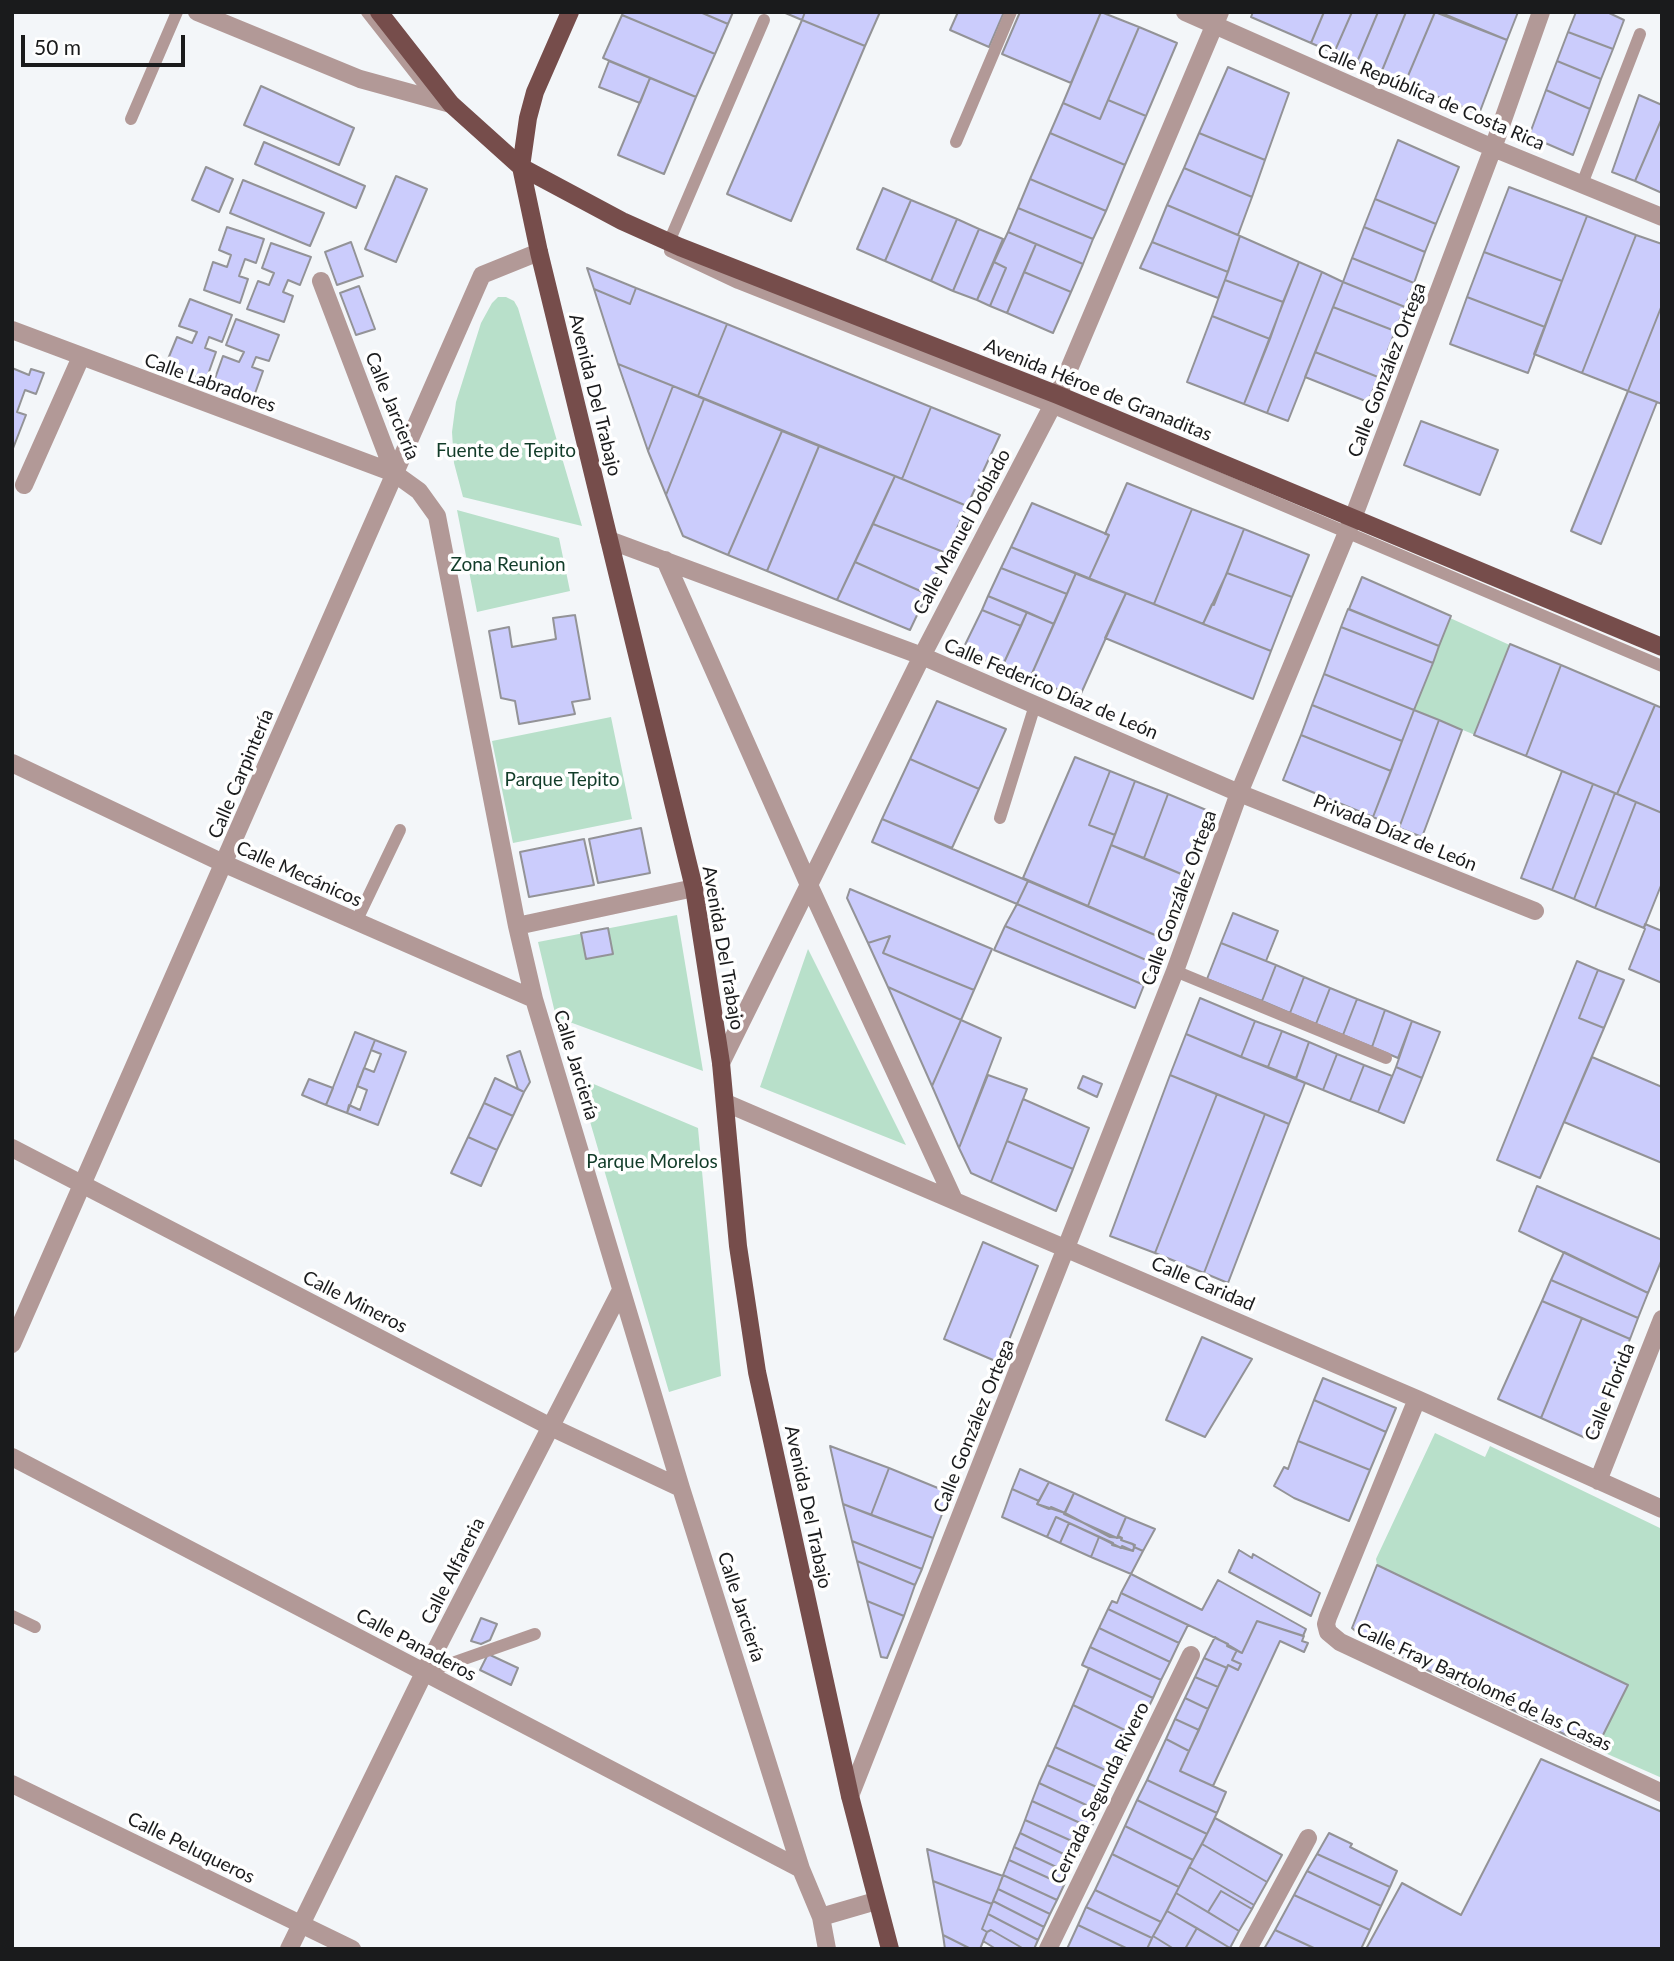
<!DOCTYPE html>
<html>
<head>
<meta charset="utf-8">
<style>
  body { margin:0 }
  #map { position:relative; width:1674px; height:1961px; overflow:hidden; background:#f3f6f9; font-family:Lato,sans-serif }
  canvas { display:block }
  .frame { position:absolute; inset:0; border:14px solid #1a1b1c; pointer-events:none }
  .scale { position:absolute; left:21px; top:35px; width:164px; height:32px; box-sizing:border-box; border:4px solid #1a1b1c; border-top:0; padding-left:9px; font-size:21px; line-height:24px; white-space:nowrap; color:#1a1b1c; -webkit-text-stroke:5px #fff; paint-order:stroke }
</style>
</head>
<body>
<div id="map">
<canvas width="1674" height="1961"></canvas>
<div class="frame"></div>
<div class="scale">50 m</div>
</div>
<script>
const g = document.querySelector('canvas').getContext('2d');
g.lineJoin = 'round';
function fill(path, color) {
  g.fillStyle = color;
  g.fill(path, 'evenodd');
}
function toPath(rows) {
  const path = new Path2D();
  for (const r of rows) {
    path.moveTo(r[0], r[1]);
    for (let i = 2; i < r.length; i += 2) path.lineTo(r[i], r[i + 1]);
  }
  return path;
}
function strokePath(path, color, width, dash) {
  g.strokeStyle = color;
  g.lineWidth = width;
  g.lineCap = dash ? 'butt' : 'round';
  g.setLineDash(dash || []);
  g.stroke(path);
}
function write(font, color, halo, rows, align = 'center') {
  g.font = font + ' Lato,sans-serif';
  g.lineWidth = 7;
  g.setLineDash([]);
  g.textBaseline = 'middle';
  g.strokeStyle = halo;
  g.fillStyle = color;
  for (const [text, x, y, turn = 0] of rows) {
    g.save();
    g.translate(x, y);
    g.rotate((+turn || 0) * Math.PI / 180);
    g.textAlign = isNaN(turn) ? turn : align;
    if (halo) g.strokeText(text, 0, 0);
    g.fillText(text, 0, 0);
    g.restore();
  }
}
const green = toPath([
  [498,297,506,297,514,301,518,308,582,526,463,497,454,463,452,432,456,402,481,323,492,303],
  [457,510,559,538,570,591,477,612],
  [1450,618,1556,666,1524,755,1414,710],
  [611,717,632,819,513,843,492,741],
  [677,915,703,1071,556,1017,538,942],
  [808,949,906,1145,760,1087],
  [577,1077,698,1128,721,1376,669,1392],
  [1435,1433,1485,1457,1490,1446,1662,1529,1662,1778,1596,1749,1628,1685,1377,1565,1376,1559]
]);
const building = toPath([
  [623,12,700,12,728,24,715,54,622,15,623,12],
  [700,12,733,12,728,24,700,12],
  [783,12,805,12,802,20,783,12],
  [805,12,880,12,865,46,802,20,805,12],
  [958,12,1004,12,989,47,950,30,958,12],
  [1020,12,1101,12,1071,83,1002,54,1020,12],
  [1101,12,1139,27,1100,119,1063,103,1101,12],
  [1253,12,1324,12,1311,43,1251,17,1253,12],
  [1324,12,1352,12,1334,53,1311,43,1324,12],
  [1352,12,1378,12,1357,62,1334,53,1352,12],
  [1378,12,1406,12,1381,73,1357,62,1378,12],
  [1406,12,1435,12,1405,83,1381,73,1406,12],
  [1435,12,1507,40,1479,114,1405,83,1435,12],
  [1439,12,1518,12,1507,40,1439,12],
  [1576,12,1607,12,1624,20,1613,49,1568,32,1576,12],
  [622,15,715,54,696,97,603,58,622,15],
  [802,20,865,46,791,221,727,194,802,20],
  [1139,27,1177,43,1146,116,1108,100,1139,27],
  [1568,32,1613,49,1601,79,1557,61,1568,32],
  [609,61,650,78,640,103,599,87,609,61],
  [1557,61,1601,79,1590,109,1546,90,1557,61],
  [1228,67,1289,93,1265,160,1199,133,1228,67],
  [650,78,696,97,664,174,618,155,650,78],
  [261,86,354,128,339,165,244,125,261,86],
  [1546,90,1590,109,1573,155,1529,136,1546,90],
  [1639,95,1662,105,1662,118,1635,181,1612,172,1639,95],
  [1108,100,1146,116,1125,165,1050,133,1063,103,1100,119,1108,100],
  [1662,118,1662,193,1635,181,1662,118],
  [1050,133,1125,165,1106,211,1030,179,1050,133],
  [1199,133,1265,160,1252,197,1184,168,1199,133],
  [1398,140,1459,167,1436,224,1375,199,1398,140],
  [264,142,365,186,356,208,255,164,264,142],
  [206,167,233,179,219,212,192,200,206,167],
  [1184,168,1252,197,1238,235,1167,205,1184,168],
  [396,176,427,189,396,262,365,249,396,176],
  [1030,179,1106,211,1093,239,1018,208,1030,179],
  [243,180,324,213,310,246,230,213,243,180],
  [1509,187,1587,216,1562,281,1484,252,1509,187],
  [883,188,911,200,885,261,857,249,883,188],
  [1375,199,1436,224,1425,252,1364,227,1375,199],
  [911,200,957,219,931,281,885,261,911,200],
  [1167,205,1240,236,1228,272,1152,242,1167,205],
  [1018,208,1093,239,1083,264,1008,232,1018,208],
  [1587,216,1636,235,1582,373,1534,354,1587,216],
  [957,219,979,229,953,291,931,281,957,219],
  [227,227,264,239,256,263,245,259,239,276,248,279,240,303,204,290,213,262,227,267,231,255,219,250,227,227],
  [1364,227,1425,252,1414,283,1352,258,1364,227],
  [979,229,1003,239,977,300,953,291,979,229],
  [1008,232,1036,244,1007,313,990,306,1006,268,994,262,1008,232],
  [1636,235,1662,244,1662,305,1628,391,1582,373,1636,235],
  [1240,236,1299,262,1283,302,1225,280,1240,236],
  [351,242,363,276,337,285,325,252,351,242],
  [1152,242,1228,272,1218,298,1140,268,1152,242],
  [271,243,311,257,300,285,288,280,283,292,293,296,284,322,247,309,258,281,269,285,274,273,262,268,271,243],
  [1036,244,1083,264,1071,292,1024,272,1036,244],
  [1484,252,1562,281,1545,327,1467,297,1484,252],
  [1352,258,1414,283,1405,307,1343,282,1352,258],
  [994,262,1006,268,990,306,977,300,994,262],
  [1299,262,1322,272,1267,413,1244,404,1299,262],
  [587,268,636,288,630,304,594,289,587,268],
  [1024,272,1071,292,1053,333,1007,313,1024,272],
  [1322,272,1343,282,1288,421,1267,413,1322,272],
  [1225,280,1283,302,1270,339,1212,316,1225,280],
  [1343,282,1405,307,1395,331,1333,307,1343,282],
  [359,286,375,329,356,335,340,293,359,286],
  [636,288,727,324,698,396,618,364,594,289,630,304,636,288],
  [1467,297,1545,327,1528,373,1450,344,1467,297],
  [190,299,232,315,222,342,209,337,205,348,216,352,206,380,166,364,177,337,192,343,197,332,179,326,190,299],
  [1662,305,1662,404,1628,391,1662,305],
  [1333,307,1395,331,1378,377,1315,352,1333,307],
  [1212,316,1270,339,1244,404,1187,382,1212,316],
  [236,319,279,335,269,361,256,357,252,367,263,371,253,399,213,384,223,356,239,362,244,352,226,345,236,319],
  [727,324,931,407,902,479,698,396,727,324],
  [1315,352,1378,377,1368,402,1305,377,1315,352],
  [618,364,673,386,648,451,618,364],
  [12,368,29,375,31,369,44,373,36,394,25,390,17,412,26,415,12,451,12,368],
  [673,386,704,399,666,495,648,451,673,386],
  [1628,391,1657,402,1601,544,1571,531,1628,391],
  [704,399,782,431,728,555,683,536,666,495,704,399],
  [931,407,1000,435,967,506,902,479,931,407],
  [1421,421,1498,450,1480,495,1404,465,1421,421],
  [782,431,819,446,767,571,728,555,782,431],
  [819,446,895,476,837,600,767,571,819,446],
  [895,476,967,506,946,553,873,524,895,476],
  [1127,483,1192,509,1154,604,1089,579,1109,535,1105,534,1127,483],
  [1032,503,1109,535,1089,579,1011,547,1032,503],
  [1192,509,1244,529,1214,605,1212,604,1203,624,1154,604,1192,509],
  [873,524,946,553,927,594,855,562,873,524],
  [1244,529,1309,555,1292,597,1227,573,1244,529],
  [1011,547,1076,573,1067,594,1001,568,1011,547],
  [855,562,927,594,910,630,837,600,855,562],
  [1001,568,1067,594,1054,624,988,596,1001,568],
  [1076,573,1126,593,1079,698,1030,678,1076,573],
  [1227,573,1292,597,1271,651,1203,624,1227,573],
  [1362,577,1451,616,1439,646,1349,609,1362,577],
  [1126,593,1271,651,1253,699,1105,638,1126,593],
  [988,596,1027,612,1021,626,982,610,988,596],
  [1348,609,1439,646,1433,663,1341,627,1348,609],
  [982,610,1021,626,1002,667,962,651,982,610],
  [1027,612,1054,624,1030,678,1002,667,1027,612],
  [575,615,590,699,572,702,575,714,519,724,515,701,501,698,489,631,509,627,512,647,556,639,553,618,575,615],
  [1341,627,1433,663,1414,710,1324,674,1341,627],
  [1510,644,1561,665,1526,756,1474,735,1510,644],
  [1561,665,1655,705,1617,794,1526,756,1561,665],
  [1324,674,1414,710,1402,741,1312,705,1324,674],
  [937,701,1006,729,979,789,910,759,937,701],
  [1312,705,1402,741,1391,771,1301,735,1312,705],
  [1655,705,1662,708,1662,813,1617,794,1655,705],
  [1414,710,1439,720,1399,828,1373,817,1414,710],
  [1439,720,1462,730,1422,837,1399,828,1439,720],
  [1301,735,1391,771,1373,817,1283,780,1301,735],
  [1075,757,1110,771,1089,825,1115,835,1088,906,1023,878,1075,757],
  [910,759,979,789,952,848,882,819,910,759],
  [1110,771,1135,781,1115,835,1089,825,1110,771],
  [1562,771,1593,784,1552,890,1521,878,1562,771],
  [1135,781,1168,794,1144,858,1111,845,1135,781],
  [1593,784,1615,793,1574,899,1552,890,1593,784],
  [1615,793,1636,802,1595,908,1574,899,1615,793],
  [1168,794,1211,812,1186,876,1144,858,1168,794],
  [1636,802,1662,813,1662,883,1644,928,1595,908,1636,802],
  [882,819,1028,881,1017,904,872,842,882,819],
  [641,828,650,873,598,883,589,839,641,828],
  [584,839,594,885,529,897,520,852,584,839],
  [1111,845,1186,876,1162,938,1088,906,1111,845],
  [1028,881,1162,938,1153,963,1017,904,1028,881],
  [850,889,992,949,974,990,883,953,890,936,868,943,847,898,850,889],
  [1017,904,1153,963,1144,985,1005,926,1017,904],
  [1233,913,1278,931,1266,961,1221,943,1233,913],
  [1645,924,1662,931,1662,983,1629,969,1645,929,1644,928,1645,924],
  [1005,926,1144,985,1135,1008,994,950,1005,926],
  [608,928,613,954,586,959,581,933,608,928],
  [890,936,883,953,974,990,961,1020,888,987,868,943,890,936],
  [1221,943,1276,965,1262,1001,1207,979,1221,943],
  [1577,961,1598,970,1579,1018,1604,1028,1540,1178,1497,1160,1577,961],
  [1276,965,1304,977,1290,1013,1262,1001,1276,965],
  [1598,970,1624,980,1604,1028,1579,1018,1598,970],
  [1304,977,1330,988,1316,1024,1290,1013,1304,977],
  [888,987,961,1020,932,1086,888,987],
  [1330,988,1357,999,1343,1035,1316,1024,1330,988],
  [1200,998,1255,1021,1241,1057,1186,1034,1200,998],
  [1357,999,1385,1010,1372,1047,1343,1035,1357,999],
  [1385,1010,1412,1021,1398,1058,1372,1047,1385,1010],
  [961,1020,1001,1038,959,1148,932,1086,961,1020],
  [1255,1021,1282,1031,1268,1067,1241,1057,1255,1021],
  [1412,1021,1440,1032,1422,1078,1396,1067,1412,1021],
  [1282,1031,1309,1042,1296,1078,1268,1067,1282,1031],
  [355,1032,375,1040,347,1113,326,1105,355,1032],
  [1186,1034,1305,1083,1289,1124,1170,1075,1186,1034],
  [375,1040,406,1052,378,1125,347,1113,349,1105,360,1110,367,1090,357,1086,364,1068,374,1072,381,1054,371,1050,375,1040],
  [1309,1042,1337,1054,1323,1090,1296,1079,1309,1042],
  [520,1051,530,1082,524,1092,518,1089,507,1056,520,1051],
  [1337,1054,1364,1065,1350,1101,1323,1090,1337,1054],
  [1592,1057,1662,1087,1662,1163,1564,1122,1592,1057],
  [1364,1065,1392,1076,1378,1112,1350,1101,1364,1065],
  [1396,1067,1422,1078,1404,1123,1378,1112,1396,1067],
  [988,1075,1027,1089,991,1182,971,1173,959,1148,988,1075],
  [1170,1075,1217,1094,1155,1253,1110,1236,1170,1075],
  [1083,1076,1102,1084,1097,1097,1078,1088,1083,1076],
  [495,1078,524,1092,513,1116,484,1103,495,1078],
  [309,1079,333,1088,326,1105,302,1095,309,1079],
  [1217,1094,1265,1114,1204,1273,1155,1253,1217,1094],
  [1023,1099,1089,1128,1073,1169,1007,1141,1023,1099],
  [484,1103,513,1116,497,1150,468,1137,484,1103],
  [1265,1114,1289,1124,1228,1283,1204,1273,1265,1114],
  [468,1137,497,1150,481,1186,451,1173,468,1137],
  [1007,1141,1073,1169,1056,1211,991,1182,1007,1141],
  [1537,1186,1662,1240,1662,1259,1648,1293,1519,1231,1537,1186],
  [983,1242,1038,1266,1000,1363,944,1339,983,1242],
  [1564,1252,1648,1293,1638,1318,1551,1280,1564,1252],
  [1551,1280,1638,1318,1630,1339,1542,1301,1551,1280],
  [1542,1301,1582,1318,1541,1418,1498,1399,1542,1301],
  [1582,1318,1630,1339,1590,1440,1541,1418,1582,1318],
  [1202,1337,1252,1359,1205,1437,1166,1420,1202,1337],
  [1323,1378,1396,1408,1386,1432,1314,1400,1323,1378],
  [1314,1400,1386,1432,1370,1470,1298,1441,1314,1400],
  [1298,1441,1370,1470,1349,1521,1294,1498,1274,1486,1284,1467,1288,1469,1298,1441],
  [830,1446,889,1468,871,1515,843,1504,830,1446],
  [889,1468,950,1493,933,1538,871,1515,889,1468],
  [1020,1469,1049,1482,1039,1501,1012,1489,1020,1469],
  [1049,1482,1074,1493,1065,1513,1037,1504,1049,1482],
  [1012,1489,1039,1501,1037,1504,1049,1509,1051,1507,1065,1513,1110,1537,1122,1538,1121,1540,1135,1545,1133,1551,1112,1545,1113,1543,1056,1517,1047,1537,1002,1517,1012,1489],
  [1074,1493,1126,1517,1117,1538,1064,1514,1074,1493],
  [843,1504,933,1538,922,1569,852,1541,843,1504],
  [1056,1517,1069,1523,1060,1543,1047,1537,1056,1517],
  [1126,1517,1155,1529,1143,1551,1134,1547,1133,1544,1121,1540,1122,1538,1118,1536,1126,1517],
  [1069,1523,1099,1537,1091,1557,1060,1543,1069,1523],
  [1099,1537,1121,1548,1122,1546,1133,1551,1134,1547,1143,1551,1131,1574,1091,1557,1099,1537],
  [852,1541,922,1569,915,1585,857,1561,852,1541],
  [1239,1550,1252,1558,1253,1554,1320,1593,1311,1616,1229,1572,1239,1550],
  [857,1561,915,1585,904,1616,867,1601,857,1561],
  [1377,1565,1628,1685,1596,1749,1425,1669,1360,1635,1352,1628,1377,1565],
  [1131,1574,1202,1610,1218,1580,1306,1629,1303,1636,1257,1621,1242,1653,1227,1646,1228,1644,1121,1593,1131,1574],
  [1121,1593,1188,1625,1179,1643,1108,1609,1112,1601,1117,1603,1121,1593],
  [867,1601,904,1616,887,1658,881,1657,867,1601],
  [1108,1609,1179,1643,1170,1662,1099,1628,1108,1609],
  [481,1618,497,1624,490,1640,481,1644,471,1641,481,1618],
  [1257,1621,1304,1636,1302,1641,1308,1643,1304,1652,1280,1641,1213,1786,1180,1771,1228,1665,1238,1670,1241,1664,1232,1660,1237,1650,1242,1653,1257,1621],
  [1099,1628,1170,1662,1161,1680,1090,1647,1099,1628],
  [1215,1637,1237,1650,1232,1660,1241,1664,1238,1670,1228,1665,1227,1668,1204,1658,1215,1637],
  [1090,1647,1161,1680,1153,1698,1082,1665,1090,1647],
  [488,1654,518,1668,511,1685,480,1670,488,1654],
  [1204,1658,1227,1668,1218,1687,1195,1677,1204,1658],
  [1089,1668,1153,1698,1135,1735,1073,1705,1089,1668],
  [1195,1677,1218,1687,1208,1709,1185,1698,1195,1677],
  [1185,1698,1208,1709,1199,1730,1175,1719,1185,1698],
  [1073,1705,1135,1735,1116,1775,1055,1747,1073,1705],
  [1175,1719,1199,1730,1189,1751,1166,1739,1175,1719],
  [1166,1739,1189,1751,1180,1771,1226,1792,1217,1813,1147,1780,1166,1739],
  [1055,1747,1116,1775,1108,1792,1047,1765,1055,1747],
  [1541,1759,1662,1812,1662,1949,1366,1949,1402,1883,1461,1915,1541,1759],
  [1047,1765,1108,1792,1099,1811,1039,1783,1047,1765],
  [1147,1780,1217,1813,1207,1834,1137,1800,1147,1780],
  [1039,1783,1099,1811,1091,1828,1032,1801,1039,1783],
  [1137,1800,1207,1834,1193,1860,1125,1826,1137,1800],
  [1032,1801,1091,1828,1083,1846,1025,1820,1032,1801],
  [1215,1818,1282,1855,1267,1882,1202,1844,1215,1818],
  [1025,1820,1083,1846,1076,1860,1020,1833,1025,1820],
  [1125,1826,1193,1860,1179,1887,1112,1854,1125,1826],
  [1020,1833,1076,1860,1069,1873,1014,1847,1020,1833],
  [1329,1833,1352,1844,1350,1847,1397,1871,1390,1887,1317,1854,1329,1833],
  [1202,1844,1267,1882,1254,1905,1189,1867,1202,1844],
  [1014,1847,1069,1873,1064,1885,1009,1860,1014,1847],
  [927,1849,1003,1876,992,1904,933,1881,927,1849],
  [1112,1854,1179,1887,1161,1922,1095,1890,1112,1854],
  [1317,1854,1390,1887,1381,1906,1307,1871,1317,1854],
  [1009,1860,1064,1885,1057,1900,1003,1875,1009,1860],
  [1189,1867,1254,1905,1252,1909,1221,1891,1208,1912,1176,1893,1189,1867],
  [1307,1871,1381,1906,1370,1930,1294,1895,1307,1871],
  [1003,1875,1057,1900,1050,1914,998,1889,1003,1875],
  [933,1881,992,1904,982,1929,987,1932,980,1949,971,1949,943,1935,933,1881],
  [998,1889,1050,1914,1044,1927,993,1901,998,1889],
  [1095,1890,1161,1922,1152,1938,1086,1907,1095,1890],
  [1221,1891,1252,1909,1239,1931,1208,1912,1221,1891],
  [1176,1893,1239,1931,1230,1948,1167,1911,1176,1893],
  [1294,1895,1370,1930,1361,1949,1316,1949,1275,1930,1294,1895],
  [993,1901,1044,1927,1038,1940,988,1914,993,1901],
  [1086,1907,1152,1938,1147,1949,1128,1949,1078,1925,1086,1907],
  [1167,1911,1197,1928,1185,1949,1174,1949,1153,1936,1167,1911],
  [988,1914,1038,1940,1034,1949,1024,1949,991,1930,987,1932,982,1929,988,1914],
  [1078,1925,1128,1949,1067,1949,1078,1925],
  [1197,1928,1230,1948,1230,1949,1185,1949,1197,1928],
  [991,1930,1024,1949,996,1949,983,1941,987,1932,991,1930],
  [1275,1930,1316,1949,1264,1949,1275,1930],
  [943,1935,971,1949,945,1949,943,1935],
  [1153,1936,1174,1949,1147,1949,1153,1936]
]);
const service = toPath([
  [367,12,436,100],
  [131,119,177,12],
  [956,142,1011,12],
  [1582,184,1640,34],
  [669,242,764,20],
  [670,251,738,283,1051,407,1662,666],
  [1000,818,1035,705],
  [356,922,400,830],
  [1175,971,1386,1058],
  [12,1616,35,1627],
  [424,1673,535,1634]
]);
const minor = toPath([
  [197,12,360,79,451,104],
  [1185,12,1493,148,1662,217],
  [321,281,394,473,419,491,437,516,517,926,534,999,681,1488,801,1869,821,1917,827,1949],
  [12,330,394,473],
  [24,485,81,357],
  [609,540,922,656,1239,793,1535,911],
  [665,560,809,885,954,1200],
  [12,763,225,864,534,999],
  [517,926,694,888],
  [721,1063,922,656,1058,395,1220,12],
  [726,1103,1417,1399,1662,1509],
  [12,1148,551,1427,681,1488],
  [12,1344,482,275,539,252],
  [1417,1399,1328,1617,1326,1624,1328,1632,1340,1642,1662,1793],
  [12,1457,801,1869],
  [1598,1481,1662,1319],
  [12,1784,352,1949],
  [850,1796,1175,971,1239,793,1353,518,1493,148,1541,12],
  [821,1917,876,1901],
  [289,1949,424,1673,621,1290],
  [1048,1949,1191,1655],
  [1248,1949,1308,1838]
]);
const primary = toPath([
  [379,12,451,104,521,167,622,221,680,247,1058,395,1662,647],
  [570,12,535,92,528,118,521,167,539,252,694,888,721,1063,738,1246,757,1372,850,1796,890,1949]
]);
const streetNames = [
  ["Calle República de Costa Rica",1431,97,23],
  ["Calle González Ortega",1387,370,-69],
  ["Calle Labradores",210,383,20],
  ["Avenida Héroe de Granaditas",1098,390,22],
  ["Avenida Del Trabajo",595,395,76],
  ["Calle Jarciería",392,406,68],
  ["Calle Manuel Doblado",962,532,-62],
  ["Calle Federico Díaz de León",1051,689,23],
  ["Calle Carpintería",241,774,-67],
  ["Privada Díaz de León",1395,833,22],
  ["Calle Mecánicos",299,874,24],
  ["Calle González Ortega",1179,898,-70],
  ["Avenida Del Trabajo",723,948,80],
  ["Calle Jarciería",576,1065,73],
  ["Calle Caridad",1203,1284,23],
  ["Calle Mineros",355,1302,27],
  ["Calle Florida",1610,1392,-68],
  ["Calle González Ortega",974,1426,-68],
  ["Avenida Del Trabajo",808,1507,78],
  ["Calle Alfareria",453,1571,-63],
  ["Calle Jarciería",741,1607,72],
  ["Calle Panaderos",416,1645,28],
  ["Calle Fray Bartolomé de las Casas",1484,1687,25],
  ["Cerrada Segunda Rivero",1100,1793,-64],
  ["Calle Peluqueros",191,1848,26]
];
const parkNames = [
  ["Fuente de Tepito",506,451],
  ["Zona Reunion",508,565],
  ["Parque Tepito",562,780],
  ["Parque Morelos",652,1162]
];
fill(green, '#b8e0ca');
fill(building, '#cbccfc');
strokePath(building, '#939397', 2);
strokePath(service, '#b29997', 12);
strokePath(minor, '#b29997', 18);
strokePath(primary, '#764d4b', 18);
write('19px', '#1a1b1c', '#fff', streetNames);
write('19px', '#123c29', '#fff', parkNames);
</script>
</body>
</html>
